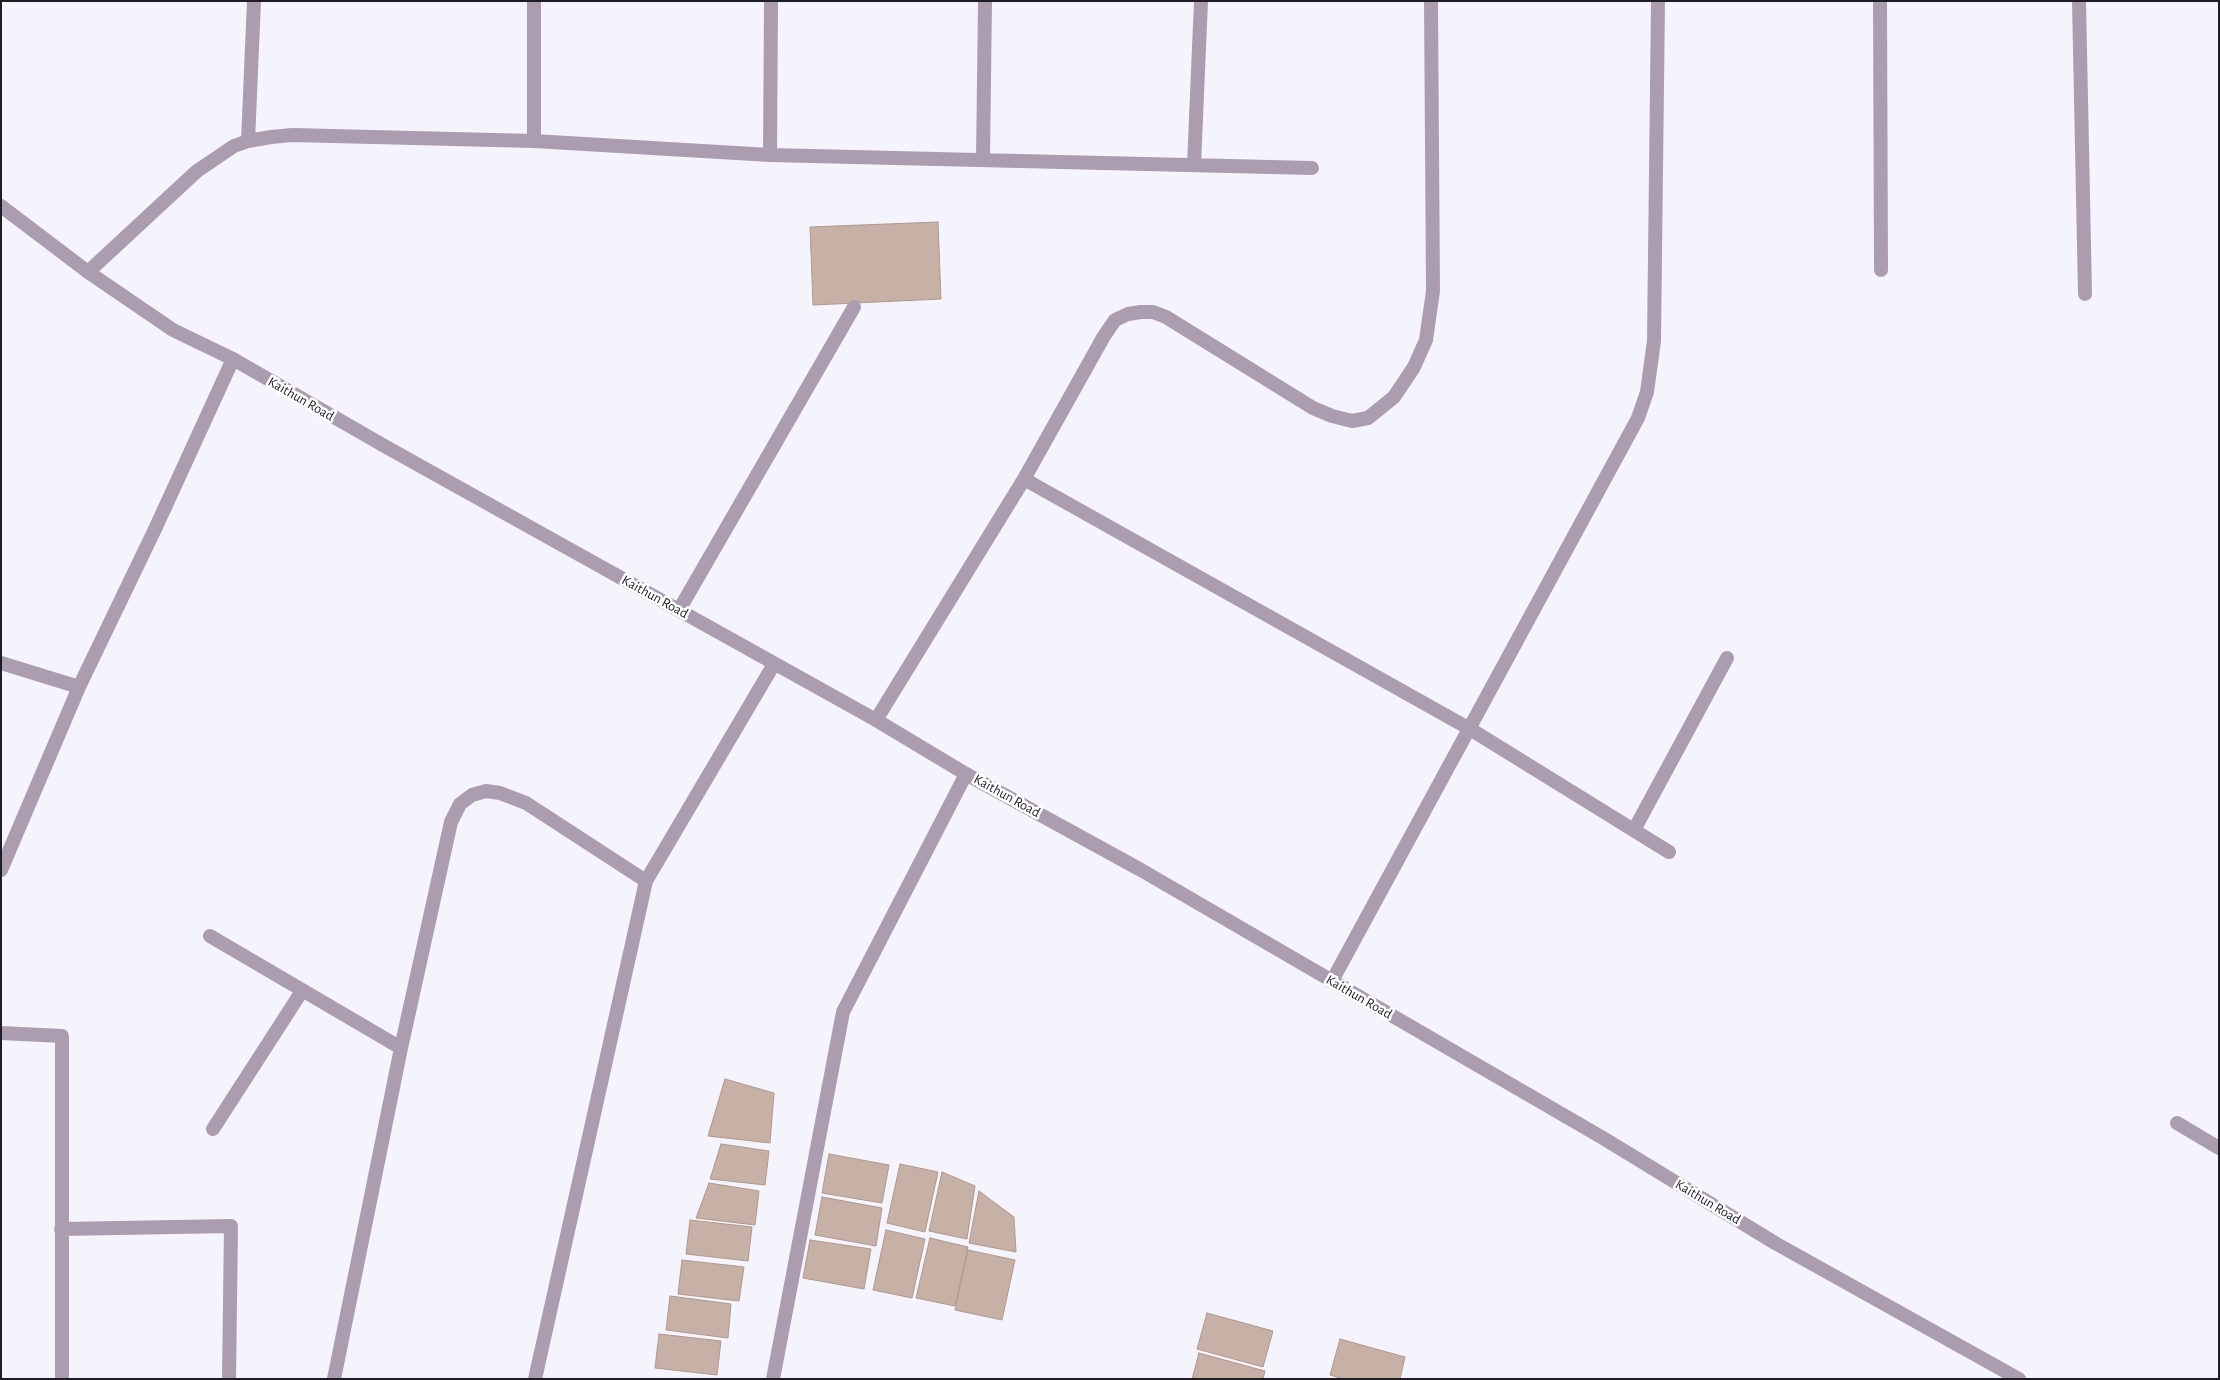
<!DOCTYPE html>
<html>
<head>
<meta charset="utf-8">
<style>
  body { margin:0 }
  #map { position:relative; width:2220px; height:1380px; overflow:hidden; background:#f5f4fd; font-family:"Alegreya Sans",sans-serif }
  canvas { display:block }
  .frame { position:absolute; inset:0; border:2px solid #1e1d25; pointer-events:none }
</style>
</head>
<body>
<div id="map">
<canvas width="2220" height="1380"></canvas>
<div class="frame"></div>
</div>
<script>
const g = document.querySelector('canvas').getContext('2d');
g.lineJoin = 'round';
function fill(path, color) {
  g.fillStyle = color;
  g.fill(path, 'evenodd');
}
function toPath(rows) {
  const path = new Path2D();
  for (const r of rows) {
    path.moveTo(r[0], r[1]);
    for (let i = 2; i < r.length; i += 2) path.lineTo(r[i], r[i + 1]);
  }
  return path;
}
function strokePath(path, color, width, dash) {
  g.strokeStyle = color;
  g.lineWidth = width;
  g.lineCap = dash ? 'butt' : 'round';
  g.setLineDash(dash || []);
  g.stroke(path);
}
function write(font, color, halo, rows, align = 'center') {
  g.font = font + ' "Alegreya Sans",sans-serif';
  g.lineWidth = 5;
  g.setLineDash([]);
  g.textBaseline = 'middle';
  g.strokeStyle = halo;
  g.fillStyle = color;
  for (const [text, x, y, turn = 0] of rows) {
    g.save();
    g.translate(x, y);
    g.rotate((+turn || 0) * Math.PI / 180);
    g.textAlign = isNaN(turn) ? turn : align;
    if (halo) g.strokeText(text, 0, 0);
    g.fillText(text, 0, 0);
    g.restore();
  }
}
const building = toPath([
  [938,222,941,299,813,305,810,227,938,222],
  [725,1079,774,1093,770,1143,708,1136,725,1079],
  [721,1144,769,1151,765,1185,710,1179,721,1144],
  [829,1154,889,1165,882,1203,822,1193,829,1154],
  [900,1164,938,1172,925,1232,887,1223,900,1164],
  [942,1172,975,1186,967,1239,929,1231,942,1172],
  [709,1183,759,1191,755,1225,696,1218,709,1183],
  [979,1191,1014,1217,1016,1252,969,1243,979,1191],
  [822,1197,882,1208,876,1246,815,1235,822,1197],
  [690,1220,752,1227,748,1261,686,1254,690,1220],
  [886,1230,925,1239,912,1298,873,1290,886,1230],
  [930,1238,968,1247,955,1306,916,1298,930,1238],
  [810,1240,871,1249,864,1289,803,1278,810,1240],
  [968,1250,1015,1260,1002,1320,955,1310,968,1250],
  [682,1260,744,1267,739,1301,678,1294,682,1260],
  [670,1296,731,1304,728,1338,666,1330,670,1296],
  [1207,1313,1273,1331,1263,1367,1197,1349,1207,1313],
  [659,1334,721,1341,717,1375,655,1368,659,1334],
  [1340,1339,1405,1357,1400,1379,1344,1379,1330,1375,1340,1339],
  [1199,1353,1265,1371,1263,1379,1192,1379,1199,1353]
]);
const minor = toPath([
  [1880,1,1881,270],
  [2079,1,2085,294],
  [248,141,254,1],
  [534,141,534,1],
  [770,155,771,1],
  [983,160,985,1],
  [1194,165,1201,1],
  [88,272,197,171,234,146,248,141,271,137,292,135,534,141,770,155,1312,168],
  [1024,479,1470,729,1669,852],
  [679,610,854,307],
  [1,663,79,687,156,527,233,359],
  [876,720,1024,479,1104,336,1115,320,1128,314,1141,312,1153,312,1166,317,1313,408,1332,416,1352,421,1368,418,1394,397,1414,367,1426,340,1433,291,1431,1],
  [1634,830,1727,658],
  [1,870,79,687],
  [210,936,401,1048],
  [1332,981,1638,418,1647,392,1654,341,1658,1],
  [1,1033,62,1036,62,1379],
  [2177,1123,2219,1148],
  [213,1129,302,991],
  [61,1229,231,1226,229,1379],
  [334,1379,401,1048,451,822,460,804,472,795,486,791,500,793,526,803,646,881],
  [535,1379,646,881,774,664],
  [773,1379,843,1012,966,774]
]);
const tertiary = toPath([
  [1,206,88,272,173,330,233,359,388,448,876,720,966,774,1141,870,1603,1138,1775,1243,2019,1379]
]);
const streetNames = [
  ["Kaithun Road",301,399,30],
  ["Kaithun Road",655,597,29],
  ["Kaithun Road",1007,796,29],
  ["Kaithun Road",1359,997,30],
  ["Kaithun Road",1708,1202,31]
];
fill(building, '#c7b0a5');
strokePath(building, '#ae988d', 1);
strokePath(minor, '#ac9caf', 14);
strokePath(tertiary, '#ac9caf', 14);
write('14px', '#1e1d25', '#fff', streetNames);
</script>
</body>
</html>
